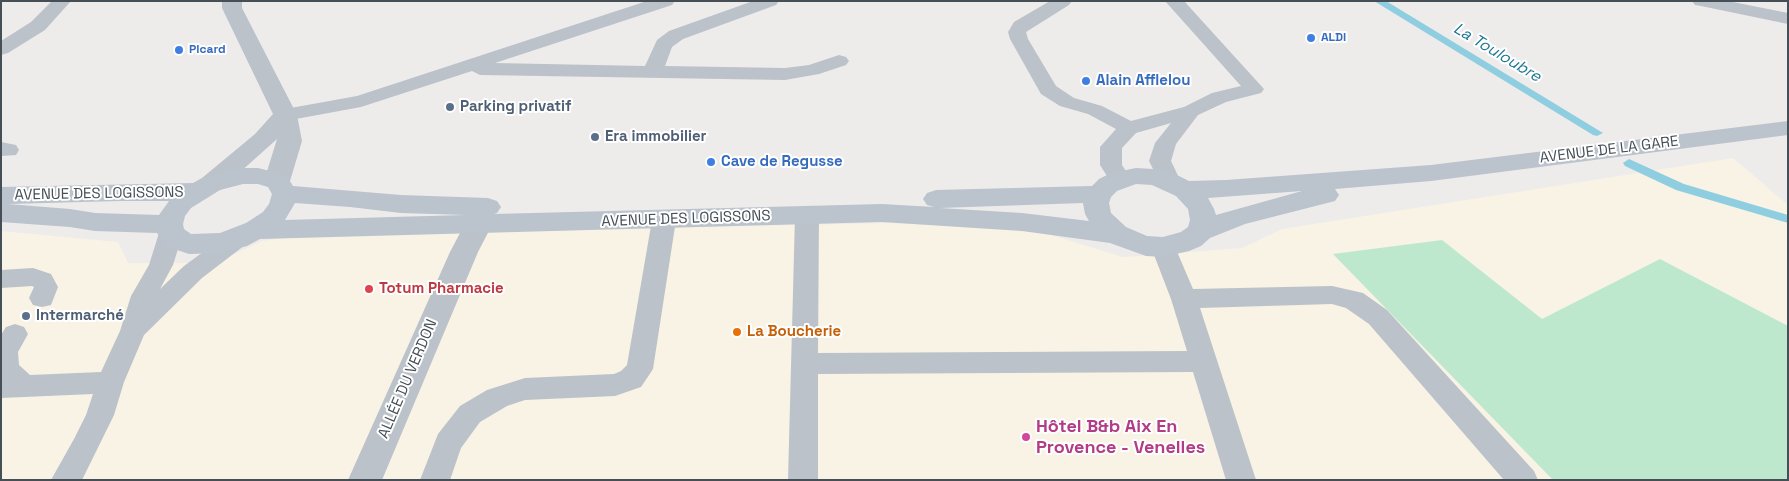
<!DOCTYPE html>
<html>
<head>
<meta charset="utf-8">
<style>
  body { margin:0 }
  #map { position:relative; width:1789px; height:481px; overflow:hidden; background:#eeebeb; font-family:"Space Grotesk",sans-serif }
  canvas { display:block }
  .frame { position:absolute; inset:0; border:2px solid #464e56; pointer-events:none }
</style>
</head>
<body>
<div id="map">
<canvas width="1789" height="481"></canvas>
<div class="frame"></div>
</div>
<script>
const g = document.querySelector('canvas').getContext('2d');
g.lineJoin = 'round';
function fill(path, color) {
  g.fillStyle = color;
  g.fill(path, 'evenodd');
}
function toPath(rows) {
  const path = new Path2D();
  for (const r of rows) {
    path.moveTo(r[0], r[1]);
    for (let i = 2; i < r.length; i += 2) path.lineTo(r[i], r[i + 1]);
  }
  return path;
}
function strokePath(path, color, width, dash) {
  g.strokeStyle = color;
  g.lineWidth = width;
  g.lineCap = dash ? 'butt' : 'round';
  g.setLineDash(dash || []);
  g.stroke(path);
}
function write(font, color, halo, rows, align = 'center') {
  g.font = font + ' "Space Grotesk",sans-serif';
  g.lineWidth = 4;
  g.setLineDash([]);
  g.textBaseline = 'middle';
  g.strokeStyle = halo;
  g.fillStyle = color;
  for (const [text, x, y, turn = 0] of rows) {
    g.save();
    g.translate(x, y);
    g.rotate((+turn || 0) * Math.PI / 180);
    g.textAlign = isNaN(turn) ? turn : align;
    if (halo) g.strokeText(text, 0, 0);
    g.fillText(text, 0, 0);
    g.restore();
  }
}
const commercial = toPath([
  [1733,158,1788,205,1788,480,1,480,1,231,118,242,128,263,215,263,262,241,308,235,888,223,1032,229,1123,257,1242,248,1282,229]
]);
const green = toPath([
  [1442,240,1542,319,1660,259,1788,326,1788,480,1553,480,1333,254]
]);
const stream = toPath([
  [1374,1,1386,1,1603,133,1597,136,1593,135,1374,1],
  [1629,159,1684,184,1788,215,1788,223,1676,190,1625,166,1623,163,1629,159]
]);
const service = toPath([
  [52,1,71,1,45,30,8,53,1,55,1,41,31,22,52,1],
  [647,1,675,1,672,5,495,63,645,66,657,40,669,31,753,1,779,1,776,5,683,39,672,47,665,66,785,68,809,65,839,55,846,57,849,61,846,65,819,74,785,80,480,75,472,71,361,107,285,121,278,119,275,115,278,111,285,109,357,96,647,1],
  [1050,1,1072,1,1069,5,1026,32,1028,39,1056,86,1074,98,1102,106,1131,121,1184,107,1212,93,1241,86,1165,1,1184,1,1264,89,1261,93,1226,102,1198,115,1176,144,1171,161,1181,182,1178,187,1170,189,1162,187,1149,161,1155,143,1171,123,1136,133,1122,148,1122,165,1131,179,1128,184,1120,186,1112,184,1100,165,1100,147,1116,129,1088,114,1060,106,1041,94,1010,39,1008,32,1014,22,1050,1],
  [1692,1,1728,1,1788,13,1788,24,1701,6,1695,5,1692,1],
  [1,142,16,145,19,150,16,155,1,156,1,142],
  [807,208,815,210,819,216,818,353,1187,351,1171,299,1151,247,1155,241,1163,239,1171,241,1175,247,1193,289,1332,286,1363,293,1387,310,1534,471,1538,480,1504,480,1369,324,1346,308,1332,304,1200,308,1256,480,1226,480,1193,372,818,374,818,480,788,480,795,216,799,210,807,208],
  [664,212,672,214,676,220,653,369,641,387,615,396,525,400,507,406,480,422,461,448,450,480,420,480,438,434,460,406,487,390,525,378,614,374,621,371,627,365,652,220,656,214,664,212],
  [171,225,179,227,183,233,173,265,160,289,184,266,229,233,237,231,245,233,249,239,245,245,202,278,144,335,124,382,114,415,82,480,51,480,74,439,86,415,93,394,1,398,1,335,6,327,15,324,24,327,28,334,18,352,19,365,30,375,101,372,120,331,131,296,149,265,159,233,163,227,171,225],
  [33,268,51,274,58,287,51,305,42,307,33,305,29,298,34,287,32,286,1,288,1,270,33,268]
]);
const minor = toPath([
  [222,1,242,1,242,8,297,115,302,141,290,181,286,187,277,189,268,187,264,181,277,139,220,190,211,192,202,190,198,184,202,178,255,134,273,114,222,8,222,1],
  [478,216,488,218,492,225,478,252,382,480,348,480,450,252,468,218,478,216]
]);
const secondary = toPath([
  [1788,121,1788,135,1431,181,1335,189,1339,195,1335,201,1245,224,1210,238,1201,246,1189,251,1163,257,1146,256,1110,243,1022,231,882,222,260,239,247,246,220,253,189,254,168,247,157,233,95,231,70,227,1,222,1,187,193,183,202,178,243,168,258,168,286,175,293,186,401,195,488,198,497,201,501,207,497,213,494,214,882,204,934,207,927,205,923,199,927,193,936,190,1092,186,1099,179,1111,173,1136,168,1153,169,1179,176,1189,181,1226,180,1431,165,1788,121],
  [243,184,258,184,268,187,272,194,269,204,263,212,246,223,220,233,191,234,184,229,183,224,185,216,191,208,220,190,243,184],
  [1136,184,1152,185,1176,196,1188,209,1190,220,1188,227,1181,232,1163,237,1147,236,1126,227,1111,213,1109,203,1111,197,1117,191,1136,184],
  [1302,191,1216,215,1214,209,1208,198,1302,191],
  [120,201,169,201,159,215,95,213,70,209,8,204,120,201],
  [295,203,350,207,401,213,465,215,285,220,295,203],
  [1083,203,1085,214,1089,221,1022,213,940,208,1083,203]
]);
const markers = [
  [1311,38,5,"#3f7fe0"],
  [179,50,5,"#3f7fe0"],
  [1086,81,5,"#3f7fe0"],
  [450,107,5,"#5c6f8a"],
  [595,137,5,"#5c6f8a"],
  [711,162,5,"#3f7fe0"],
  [369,289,5,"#e0444e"],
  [26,316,5,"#5c6f8a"],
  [737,332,5,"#e8710a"],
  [1026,437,5,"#d1479c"]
];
const farShopnames = [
  ["ALDI",1321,38],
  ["Picard",189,50]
];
const shopNames = [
  ["Alain Afflelou",1096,81],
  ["Cave de Regusse",721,162]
];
const serviceNames = [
  ["Parking privatif",460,107],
  ["Era immobilier",605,137],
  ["Intermarché",36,316]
];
const streetNames = [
  ["AVENUE DE LA GARE",1609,150,-7],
  ["AVENUE DES LOGISSONS",99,194,-1],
  ["AVENUE DES LOGISSONS",686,219,-2],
  ["ALLÉE DU VERDON",408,379,-67]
];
const healthNames = [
  ["Totum Pharmacie",379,289]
];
const foodNames = [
  ["La Boucherie",747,332]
];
const waterNames = [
  ["La Touloubre",1497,53,31]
];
const nearHotelnames = [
  ["Hôtel B&b Aix En",1036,427],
  ["Provence - Venelles",1036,448]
];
fill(commercial, '#f8f3e5');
fill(green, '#bde8ce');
fill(stream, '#8fcee0');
fill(service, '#bbc2c9');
fill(minor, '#bbc2c9');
fill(secondary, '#bbc3cd');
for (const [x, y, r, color] of markers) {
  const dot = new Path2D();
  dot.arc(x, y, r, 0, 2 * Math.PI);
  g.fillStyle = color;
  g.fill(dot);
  strokePath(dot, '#fff', 2);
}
write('bold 12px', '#366cbe', '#fff', farShopnames, 'left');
write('bold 15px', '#366cbe', '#fff', shopNames, 'left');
write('bold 15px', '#4e5e75', '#fff', serviceNames, 'left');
write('15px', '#464e56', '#fff', streetNames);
write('bold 15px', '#be3a42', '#fff', healthNames, 'left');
write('bold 15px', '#c56008', '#fff', foodNames, 'left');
write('italic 16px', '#1c7893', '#fff', waterNames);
write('bold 18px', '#b23c85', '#fff', nearHotelnames, 'left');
</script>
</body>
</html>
